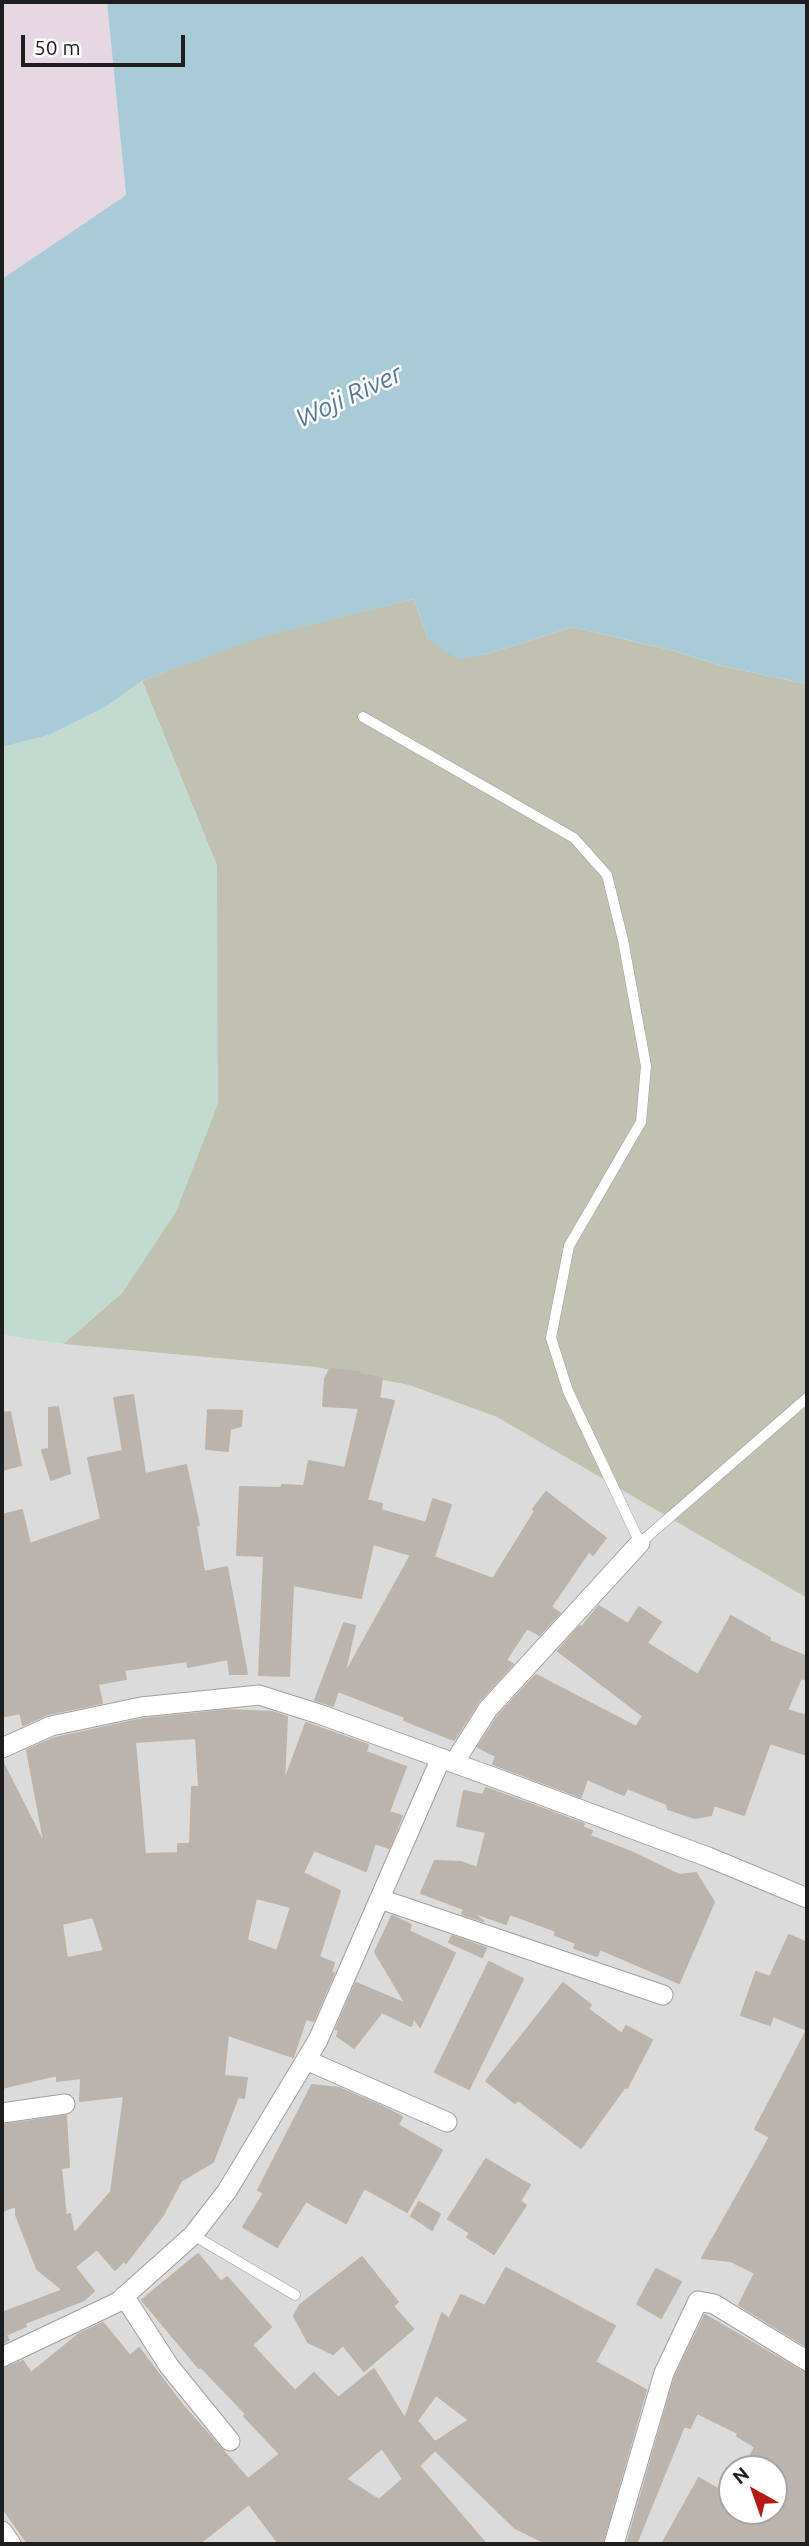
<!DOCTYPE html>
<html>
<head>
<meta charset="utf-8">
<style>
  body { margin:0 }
  #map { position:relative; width:809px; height:2546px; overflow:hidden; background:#eeebe5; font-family:Ubuntu,sans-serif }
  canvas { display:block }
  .frame { position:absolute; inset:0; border:4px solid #1e1e1e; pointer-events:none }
  .north { position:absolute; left:718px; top:2455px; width:70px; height:70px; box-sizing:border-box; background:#fff; border:2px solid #a5a5a5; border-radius:50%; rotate:320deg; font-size:19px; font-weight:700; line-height:28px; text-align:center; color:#1e1e1e }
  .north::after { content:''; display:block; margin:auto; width:24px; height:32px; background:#b81913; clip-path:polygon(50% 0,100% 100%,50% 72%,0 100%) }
  .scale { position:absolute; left:21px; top:35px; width:164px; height:32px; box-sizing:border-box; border:4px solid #1e1e1e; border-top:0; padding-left:9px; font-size:21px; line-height:24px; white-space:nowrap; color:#1e1e1e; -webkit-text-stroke:5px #fff; paint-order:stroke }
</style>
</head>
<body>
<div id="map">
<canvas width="809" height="2546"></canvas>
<div class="frame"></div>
<div class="north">N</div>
<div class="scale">50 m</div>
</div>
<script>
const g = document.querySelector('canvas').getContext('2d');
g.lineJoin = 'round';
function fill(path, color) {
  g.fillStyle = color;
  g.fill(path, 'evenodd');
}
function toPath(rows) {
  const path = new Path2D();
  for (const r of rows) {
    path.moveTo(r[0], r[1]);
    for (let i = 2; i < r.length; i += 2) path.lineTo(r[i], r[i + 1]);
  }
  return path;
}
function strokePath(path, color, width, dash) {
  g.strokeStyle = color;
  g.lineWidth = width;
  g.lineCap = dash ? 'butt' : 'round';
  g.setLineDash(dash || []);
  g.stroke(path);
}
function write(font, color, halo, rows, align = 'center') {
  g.font = font + ' Ubuntu,sans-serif';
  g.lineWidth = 5;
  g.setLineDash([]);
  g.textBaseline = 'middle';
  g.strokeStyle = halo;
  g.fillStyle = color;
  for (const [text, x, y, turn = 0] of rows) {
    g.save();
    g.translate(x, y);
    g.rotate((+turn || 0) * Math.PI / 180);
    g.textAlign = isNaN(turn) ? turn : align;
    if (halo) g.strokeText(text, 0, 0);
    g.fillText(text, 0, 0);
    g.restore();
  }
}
const residential = toPath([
  [2,1335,63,1344,315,1367,409,1385,497,1417,807,1598,807,2544,2,2544],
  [732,2469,774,2469,774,2511,732,2511]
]);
const industrial = toPath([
  [2,2,107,2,126,195,2,279]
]);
const construction = toPath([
  [414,599,428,639,484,655,573,627,674,651,722,666,807,684,807,1598,497,1417,409,1385,315,1367,63,1344,123,1292,217,866,142,681,258,637]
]);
const wetland = toPath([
  [142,681,217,866,218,1104,176,1212,123,1292,63,1344,2,1335,2,747,49,735,107,706]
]);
const water = toPath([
  [107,2,807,2,807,684,722,666,674,651,573,627,484,655,457,659,428,639,414,599,258,638,142,681,107,706,49,735,2,747,2,279,126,195]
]);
const building = toPath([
  [330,1369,359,1372,358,1374,382,1378,379,1398,394,1401,367,1500,382,1504,381,1510,426,1523,433,1499,451,1505,434,1557,493,1579,535,1511,533,1509,546,1492,606,1538,593,1555,589,1551,551,1607,560,1613,539,1635,527,1628,506,1660,513,1664,479,1701,454,1740,404,1720,405,1717,338,1691,333,1706,315,1700,344,1623,355,1626,344,1676,411,1555,373,1544,361,1598,293,1585,289,1676,259,1675,264,1556,237,1555,240,1487,281,1488,282,1485,304,1486,309,1461,345,1468,359,1408,323,1406,325,1379,330,1369],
  [133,1395,145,1474,186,1465,199,1525,196,1526,204,1572,227,1567,247,1674,230,1674,228,1659,188,1667,187,1661,124,1670,126,1679,98,1684,102,1703,48,1714,23,1725,20,1713,2,1717,2,1515,22,1510,30,1544,101,1519,88,1458,123,1451,114,1398,133,1395],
  [58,1407,70,1473,51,1480,42,1450,49,1449,49,1408,58,1407],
  [208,1410,242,1411,241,1426,230,1429,228,1451,206,1449,208,1410],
  [10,1412,21,1465,2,1470,2,1413,10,1412],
  [599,1606,628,1624,639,1607,661,1622,647,1643,698,1675,731,1616,770,1638,769,1641,807,1657,807,1680,801,1678,787,1710,807,1716,807,1755,770,1743,744,1815,714,1805,711,1815,695,1818,668,1809,667,1804,627,1788,624,1795,587,1779,581,1797,493,1764,496,1756,478,1747,498,1716,536,1675,636,1727,643,1716,558,1651,580,1626,582,1627,599,1606],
  [230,1710,272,1712,287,1717,284,1782,306,1723,368,1745,366,1752,406,1767,389,1812,402,1816,389,1848,375,1843,366,1871,314,1850,303,1873,340,1891,319,1957,334,1963,331,1972,334,1973,313,2021,306,2019,293,2057,228,2035,224,2076,247,2078,244,2098,238,2097,213,2162,181,2181,163,2215,126,2263,124,2261,115,2270,97,2249,75,2267,94,2291,84,2300,25,2323,26,2326,6,2335,9,2340,2,2344,2,2313,63,2290,37,2269,16,2215,16,2206,2,2211,2,2125,66,2116,69,2167,61,2168,66,2216,70,2214,74,2234,111,2192,124,2096,80,2101,81,2078,57,2081,57,2075,2,2088,2,1761,45,1846,27,1750,55,1738,143,1719,230,1710],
  [196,1738,199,1787,192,1787,190,1844,178,1844,178,1853,145,1854,135,1742,196,1738],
  [256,1898,291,1907,277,1951,247,1940,256,1898],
  [93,1917,104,1951,67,1958,62,1924,93,1917],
  [486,1788,584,1824,582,1827,592,1831,590,1836,631,1852,679,1875,696,1873,714,1902,679,1983,600,1949,597,1956,574,1948,576,1943,555,1935,556,1931,510,1914,506,1924,472,1912,483,1921,462,1914,464,1909,421,1893,435,1861,461,1862,477,1868,486,1832,457,1826,464,1791,483,1795,486,1788],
  [392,1916,411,1925,409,1931,455,1953,420,2027,414,2018,411,2026,382,2012,354,2048,337,2036,339,2030,336,2029,356,1983,406,2004,375,1952,392,1916],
  [789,1935,807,1943,807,2347,739,2305,755,2273,731,2261,702,2258,770,2137,755,2129,807,2030,773,2016,770,2025,741,2015,756,1972,770,1977,789,1935],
  [452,1936,486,1948,482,1957,449,1942,452,1936],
  [489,1962,523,1979,469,2089,435,2072,489,1962],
  [563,1983,591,2005,588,2009,622,2034,626,2026,652,2040,627,2088,625,2087,581,2148,518,2100,515,2103,486,2081,563,1983],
  [312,2085,339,2088,385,2108,402,2117,398,2125,442,2150,407,2212,364,2188,346,2223,306,2201,277,2247,243,2227,264,2193,258,2190,312,2085],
  [486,2159,530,2185,520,2201,526,2205,494,2254,467,2237,470,2233,448,2219,486,2159],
  [419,2202,440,2214,432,2230,411,2216,419,2202],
  [198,2254,221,2282,227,2277,271,2327,252,2345,295,2391,314,2373,338,2398,374,2369,405,2419,442,2313,449,2319,461,2295,485,2306,506,2268,615,2326,595,2362,646,2390,602,2544,548,2544,515,2528,435,2450,419,2466,486,2544,279,2544,249,2504,199,2544,28,2544,2,2507,2,2369,23,2361,31,2373,79,2334,103,2323,130,2356,139,2348,184,2407,248,2479,280,2454,244,2416,246,2414,201,2367,199,2368,142,2300,198,2254],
  [436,2395,469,2420,435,2442,417,2421,436,2395],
  [382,2448,403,2479,379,2500,346,2479,382,2448],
  [362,2257,398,2302,393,2306,413,2329,364,2371,343,2345,333,2354,308,2342,294,2316,300,2305,362,2257],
  [656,2269,681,2282,661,2318,637,2304,656,2269],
  [705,2315,801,2371,807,2373,807,2544,662,2544,699,2478,730,2496,722,2511,774,2511,774,2469,744,2469,755,2447,737,2436,738,2433,697,2413,690,2428,684,2426,636,2544,627,2544,675,2377,705,2315]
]);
const lane = toPath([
  [363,717,574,838,607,875,623,940,646,1066,641,1122,569,1246,551,1338,568,1391,640,1543,807,1398],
  [193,2235,295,2295]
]);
const street = toPath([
  [2,1748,51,1726,141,1707,259,1695,319,1714,490,1776,708,1857,807,1898],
  [454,1763,488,1709,640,1543],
  [380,1899,663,1995],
  [306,2060,447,2122],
  [2,2113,65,2104],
  [124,2296,169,2366,230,2441],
  [2,2357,118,2302,193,2235,227,2191,318,2040,441,1758],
  [2,2531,11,2544],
  [614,2544,664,2373,698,2301,714,2304,807,2361]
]);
const waterNames = [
  ["Woji River",349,396,-25]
];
fill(residential, '#dcdbdb');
fill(industrial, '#e6d7e3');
fill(construction, '#c1c1b1');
fill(wetland, '#c3dad0');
fill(water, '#a9cbd7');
fill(building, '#bbb4ae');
strokePath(building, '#beb3a8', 2);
strokePath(lane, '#9f9f9f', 11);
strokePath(street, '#9f9f9f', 21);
strokePath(lane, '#fff', 10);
strokePath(street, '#fff', 19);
write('italic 26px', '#5379a4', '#fff', waterNames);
</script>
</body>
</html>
